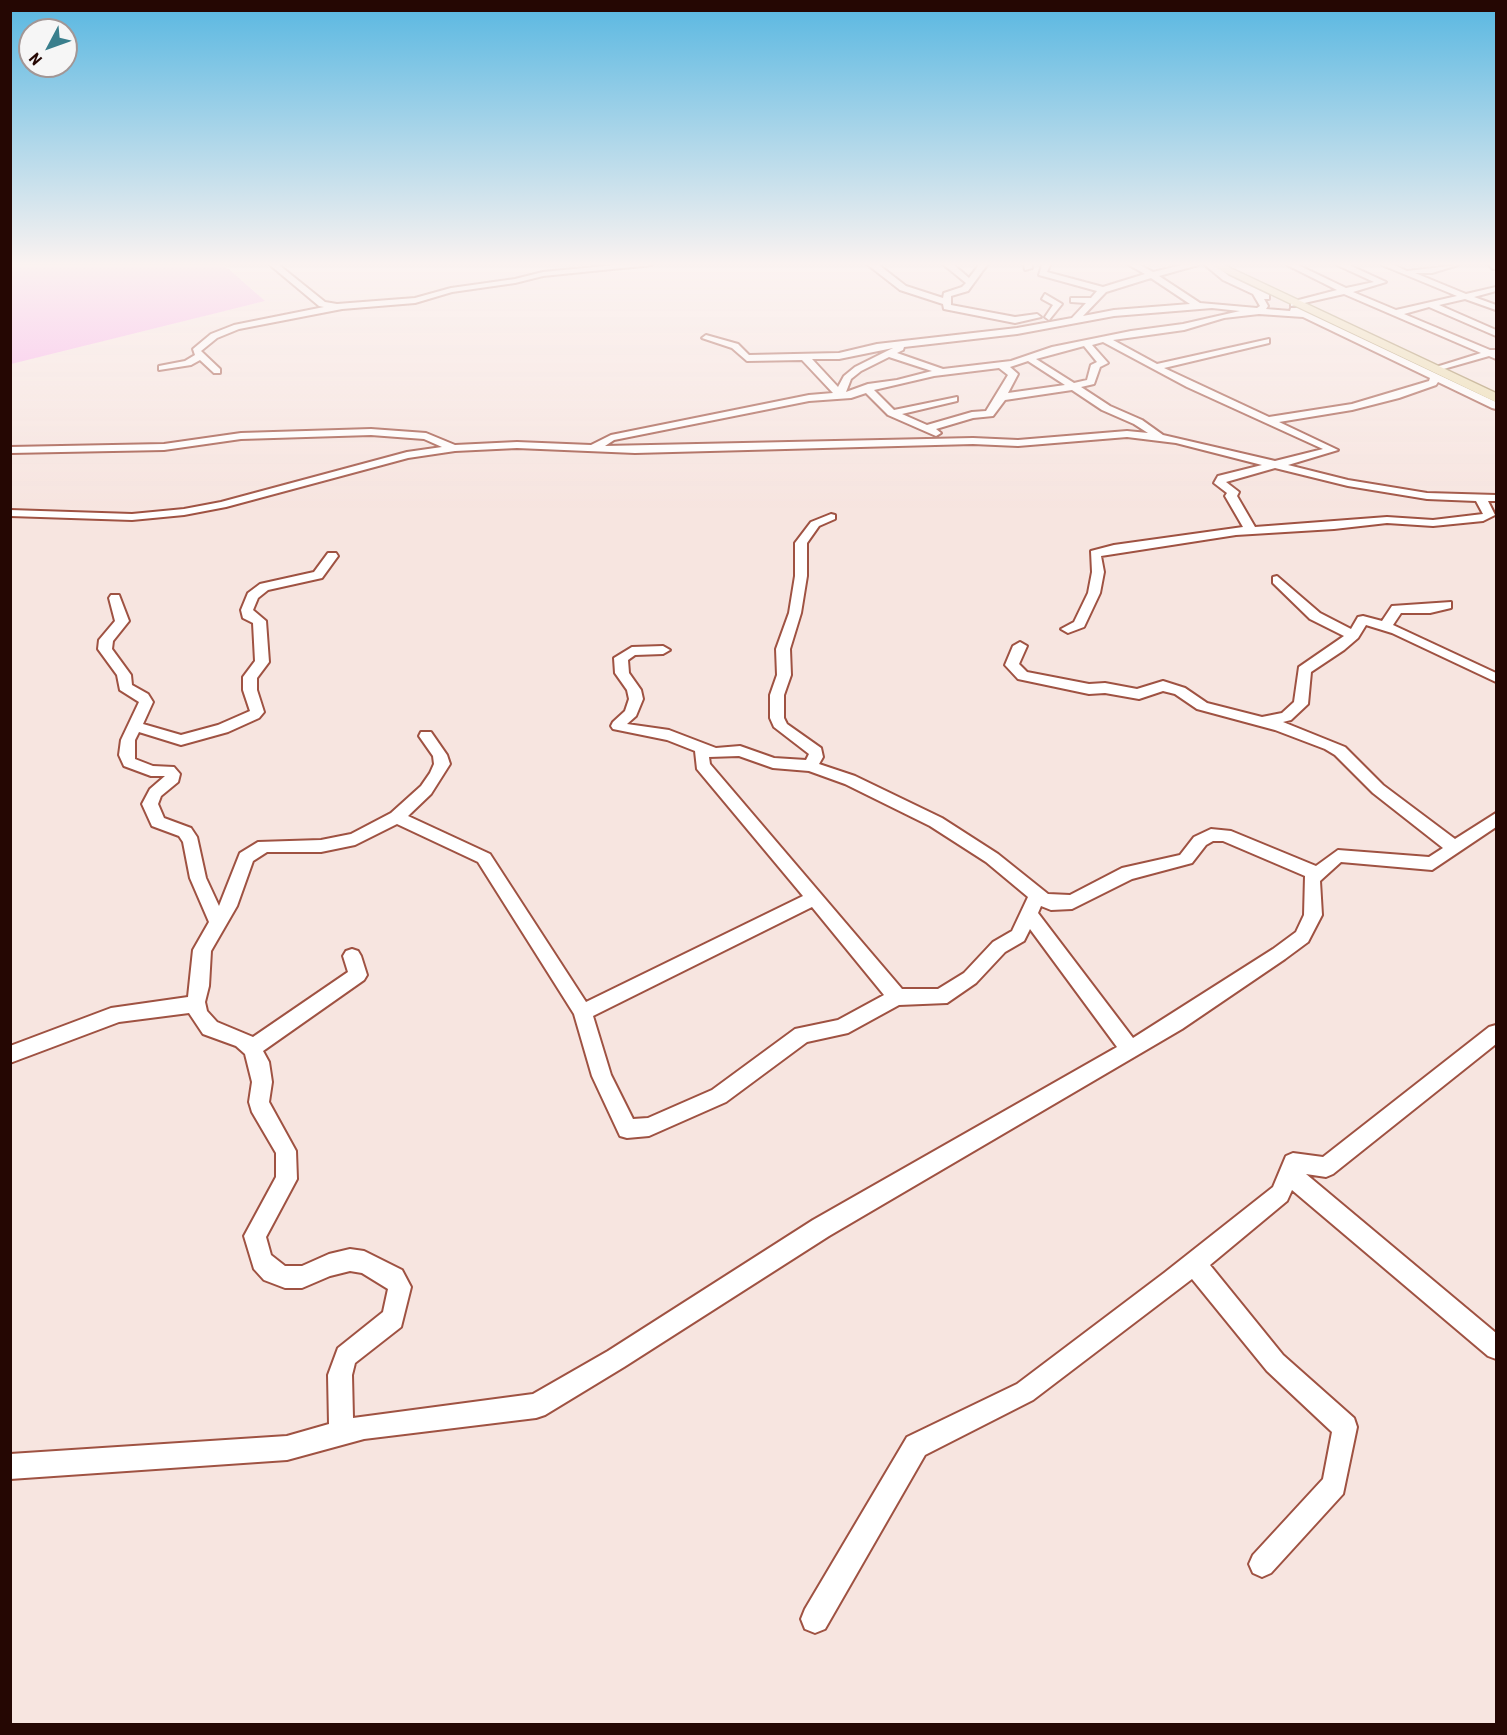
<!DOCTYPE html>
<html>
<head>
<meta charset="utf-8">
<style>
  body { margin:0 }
  #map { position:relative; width:1507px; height:1735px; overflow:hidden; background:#f7e5e0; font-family:"Roboto Condensed",sans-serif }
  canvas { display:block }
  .frame { position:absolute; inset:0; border:12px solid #250703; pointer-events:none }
  .north { position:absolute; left:18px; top:18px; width:60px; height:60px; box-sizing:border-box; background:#f6f6f6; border:2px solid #a29695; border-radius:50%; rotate:229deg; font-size:16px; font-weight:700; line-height:24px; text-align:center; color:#250703 }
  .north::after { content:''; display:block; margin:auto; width:21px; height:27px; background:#3a7f8d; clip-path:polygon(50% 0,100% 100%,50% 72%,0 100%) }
</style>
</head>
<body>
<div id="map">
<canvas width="1507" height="1735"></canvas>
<div class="frame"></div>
<div class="north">N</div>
</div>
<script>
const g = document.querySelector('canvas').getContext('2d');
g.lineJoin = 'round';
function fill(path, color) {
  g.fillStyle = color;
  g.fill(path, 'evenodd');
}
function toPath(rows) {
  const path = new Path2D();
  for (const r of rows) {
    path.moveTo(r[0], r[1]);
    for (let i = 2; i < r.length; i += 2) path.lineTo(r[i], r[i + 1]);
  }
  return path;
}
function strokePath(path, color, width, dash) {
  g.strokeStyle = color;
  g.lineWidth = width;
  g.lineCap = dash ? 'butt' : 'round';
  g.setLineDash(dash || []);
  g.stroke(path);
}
const green = toPath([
  [11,265,224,265,265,301,11,364]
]);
const minor = toPath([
  [270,265,279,265,325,302,337,304,415,298,451,288,515,279,543,272,615,265,652,265,543,276,515,283,452,292,415,303,342,309,239,329,217,338,201,351,220,369,220,373,214,373,200,360,191,365,159,370,159,366,185,361,195,355,193,349,211,334,234,325,324,307,319,306,270,265],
  [868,265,879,265,906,286,943,298,944,293,962,287,966,283,944,265,954,265,969,278,979,265,987,265,968,291,951,296,951,305,1015,317,1037,314,1041,317,1015,323,944,309,943,304,900,290,868,265],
  [1024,265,1032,265,1032,268,1025,270,1024,265],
  [1042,265,1050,265,1047,272,1103,287,1145,274,1129,265,1140,265,1153,272,1182,265,1198,265,1159,276,1200,303,1257,308,1260,306,1253,294,1223,280,1205,265,1215,265,1229,276,1269,295,1269,299,1264,299,1268,306,1266,309,1290,311,1291,308,1297,308,1496,402,1496,409,1492,408,1438,382,1436,385,1399,398,1352,410,1279,422,1338,450,1288,465,1348,480,1427,493,1496,495,1496,501,1488,501,1495,515,1483,521,1433,526,1387,523,1334,529,1236,535,1101,556,1104,572,1100,593,1084,627,1068,633,1061,629,1074,622,1088,593,1092,572,1091,551,1114,545,1243,527,1225,496,1227,493,1214,483,1218,476,1262,465,1176,443,1127,437,1018,446,973,444,635,453,517,448,455,451,408,458,226,507,184,515,132,520,10,516,10,510,132,514,184,509,221,502,407,452,442,447,424,439,371,435,241,439,164,450,10,453,10,447,164,444,241,433,371,429,426,433,455,445,517,442,591,445,611,435,809,395,833,393,802,360,747,361,732,348,702,338,706,335,738,344,749,355,839,353,877,344,1017,328,1072,318,1086,303,1071,302,1071,298,1091,298,1097,291,1039,275,1042,265],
  [1151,278,1190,304,1114,310,1083,316,1106,292,1151,278],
  [1212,308,1240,311,1183,324,1131,331,1052,347,1011,361,943,369,897,353,903,350,904,347,1017,334,1114,316,1212,308],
  [1259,314,1303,317,1430,378,1429,381,1352,404,1269,417,1164,368,1269,343,1269,339,1157,364,1113,340,1184,330,1224,318,1259,314],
  [1103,342,1187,387,1323,449,1275,461,1163,435,1142,420,1110,406,1081,387,1094,384,1100,367,1108,363,1092,345,1103,342],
  [1084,346,1097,362,1091,365,1087,380,1074,383,1036,359,1084,346],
  [893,348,855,367,844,376,838,387,812,359,839,359,893,348],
  [889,357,932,371,897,380,868,384,846,392,851,379,861,371,889,357],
  [1028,361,1065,385,1008,393,1018,374,1010,367,1028,361],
  [999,368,1008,375,986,411,972,412,927,425,902,414,957,401,957,397,894,410,874,390,934,376,999,368],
  [1072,390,1102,410,1134,424,1148,433,1127,431,1018,440,973,438,605,446,614,440,809,401,851,398,866,393,888,415,936,436,941,433,936,429,973,418,993,416,1005,400,1072,390],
  [1275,468,1348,486,1427,499,1476,501,1483,514,1433,520,1387,517,1255,527,1237,496,1239,492,1226,482,1275,468],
  [1287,265,1298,265,1346,288,1374,282,1337,265,1349,265,1386,282,1353,292,1396,310,1457,296,1382,265,1394,265,1407,271,1458,265,1432,273,1415,273,1466,294,1496,287,1496,291,1474,297,1496,305,1496,310,1465,299,1439,305,1496,330,1496,336,1429,307,1404,314,1490,350,1496,350,1496,359,1489,356,1433,372,1433,368,1481,353,1344,294,1291,306,1291,302,1337,290,1287,265],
  [1489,265,1496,265,1496,269,1493,269,1489,265],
  [1045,294,1062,304,1049,320,1045,317,1053,305,1042,299,1045,294],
  [831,514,835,515,835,519,819,526,807,543,807,576,801,613,790,649,791,675,784,695,784,718,787,724,821,748,823,757,819,764,855,776,942,818,998,854,1048,894,1070,895,1122,868,1180,855,1194,837,1211,829,1231,831,1316,866,1338,850,1429,857,1443,848,1373,793,1335,755,1325,749,1275,730,1197,709,1175,694,1163,691,1139,699,1105,693,1089,694,1018,679,1005,665,1013,646,1020,642,1027,646,1019,664,1027,672,1089,684,1105,683,1137,689,1163,681,1185,688,1207,703,1262,717,1282,713,1294,702,1299,667,1344,636,1310,619,1273,583,1273,577,1277,576,1320,613,1351,629,1358,617,1363,616,1382,621,1392,606,1451,602,1451,608,1430,613,1401,613,1393,625,1496,673,1496,682,1392,633,1366,625,1358,638,1344,650,1311,672,1308,704,1291,720,1283,722,1345,747,1383,785,1455,839,1496,813,1496,827,1432,870,1341,862,1320,881,1322,915,1308,942,1285,959,1182,1029,829,1236,624,1367,545,1415,536,1418,364,1439,287,1460,10,1479,10,1454,287,1436,329,1424,328,1375,338,1348,383,1312,388,1289,362,1273,350,1271,330,1276,302,1288,285,1288,264,1280,254,1269,244,1236,276,1177,276,1153,252,1112,249,1102,252,1082,245,1054,236,1046,203,1034,189,1013,119,1022,10,1063,10,1046,111,1008,188,997,193,950,209,922,190,878,183,842,179,836,152,826,142,804,150,789,165,776,151,776,124,766,119,755,121,740,139,702,120,690,117,675,98,649,99,640,115,621,109,598,111,595,119,595,129,621,113,641,112,649,131,675,132,685,148,694,153,702,143,724,181,735,218,725,250,711,243,690,243,677,255,661,253,623,243,618,241,610,248,593,260,584,314,572,328,553,336,553,338,556,322,578,268,590,258,598,253,610,266,621,269,662,257,678,257,690,264,712,259,718,228,732,181,745,139,732,135,740,135,759,153,766,174,767,180,774,178,782,161,796,158,804,164,818,191,828,197,837,206,878,219,906,240,853,258,842,321,840,351,834,391,813,421,786,430,773,434,764,433,756,419,736,421,732,431,732,447,755,450,764,431,794,408,816,490,854,586,1002,803,896,697,769,695,751,667,740,613,729,611,726,613,722,625,711,629,699,627,690,615,673,614,658,632,647,663,646,670,650,663,654,635,655,628,660,629,673,641,690,643,699,636,716,627,724,669,730,716,748,740,746,774,758,806,760,809,754,774,727,770,718,770,695,777,675,776,649,789,613,795,576,795,543,811,522,831,514],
  [739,756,773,768,809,771,845,784,930,826,986,862,1028,897,1012,931,993,942,964,973,938,989,902,989,710,764,709,757,739,756],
  [397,824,478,862,574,1014,592,1076,620,1136,627,1138,649,1136,726,1102,807,1042,848,1033,899,1005,947,1003,976,983,1005,952,1024,941,1030,929,1117,1047,813,1220,608,1351,533,1394,353,1418,352,1375,355,1363,401,1327,411,1287,402,1270,364,1251,350,1249,329,1254,302,1266,285,1266,271,1255,266,1237,297,1179,296,1151,269,1102,272,1082,269,1062,263,1051,364,980,367,975,361,956,358,951,352,949,346,951,343,956,348,972,253,1037,217,1022,207,1011,205,1002,209,986,211,951,237,906,253,861,267,852,321,852,355,845,397,824],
  [1213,841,1223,841,1305,876,1304,915,1296,932,1273,949,1133,1038,1038,913,1041,906,1051,910,1072,909,1132,879,1192,863,1206,845,1213,841],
  [812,907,884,995,838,1020,795,1029,712,1090,648,1118,633,1119,611,1075,593,1016,812,907],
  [1496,1025,1496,1044,1333,1174,1326,1177,1306,1174,1496,1333,1496,1359,1488,1356,1292,1190,1287,1201,1210,1265,1283,1355,1354,1418,1357,1427,1343,1494,1271,1573,1262,1577,1253,1573,1249,1564,1253,1555,1323,1479,1332,1432,1267,1371,1192,1279,1033,1400,925,1455,825,1629,815,1633,805,1629,801,1619,805,1609,907,1437,1017,1384,1164,1273,1273,1187,1286,1156,1293,1153,1323,1157,1489,1027,1496,1025]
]);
const major = toPath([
  [1210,265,1224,265,1496,393,1496,402,1210,265]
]);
fill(green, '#f9afec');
strokePath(minor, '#9f5242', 4);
strokePath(major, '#9d834f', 3);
fill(minor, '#fff');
fill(major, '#ebddae');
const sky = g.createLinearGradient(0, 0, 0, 508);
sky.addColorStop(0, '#58b7e1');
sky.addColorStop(0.52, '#fbf3f1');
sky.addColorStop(1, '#fbf3f100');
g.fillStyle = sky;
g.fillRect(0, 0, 1507, 508);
</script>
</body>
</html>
